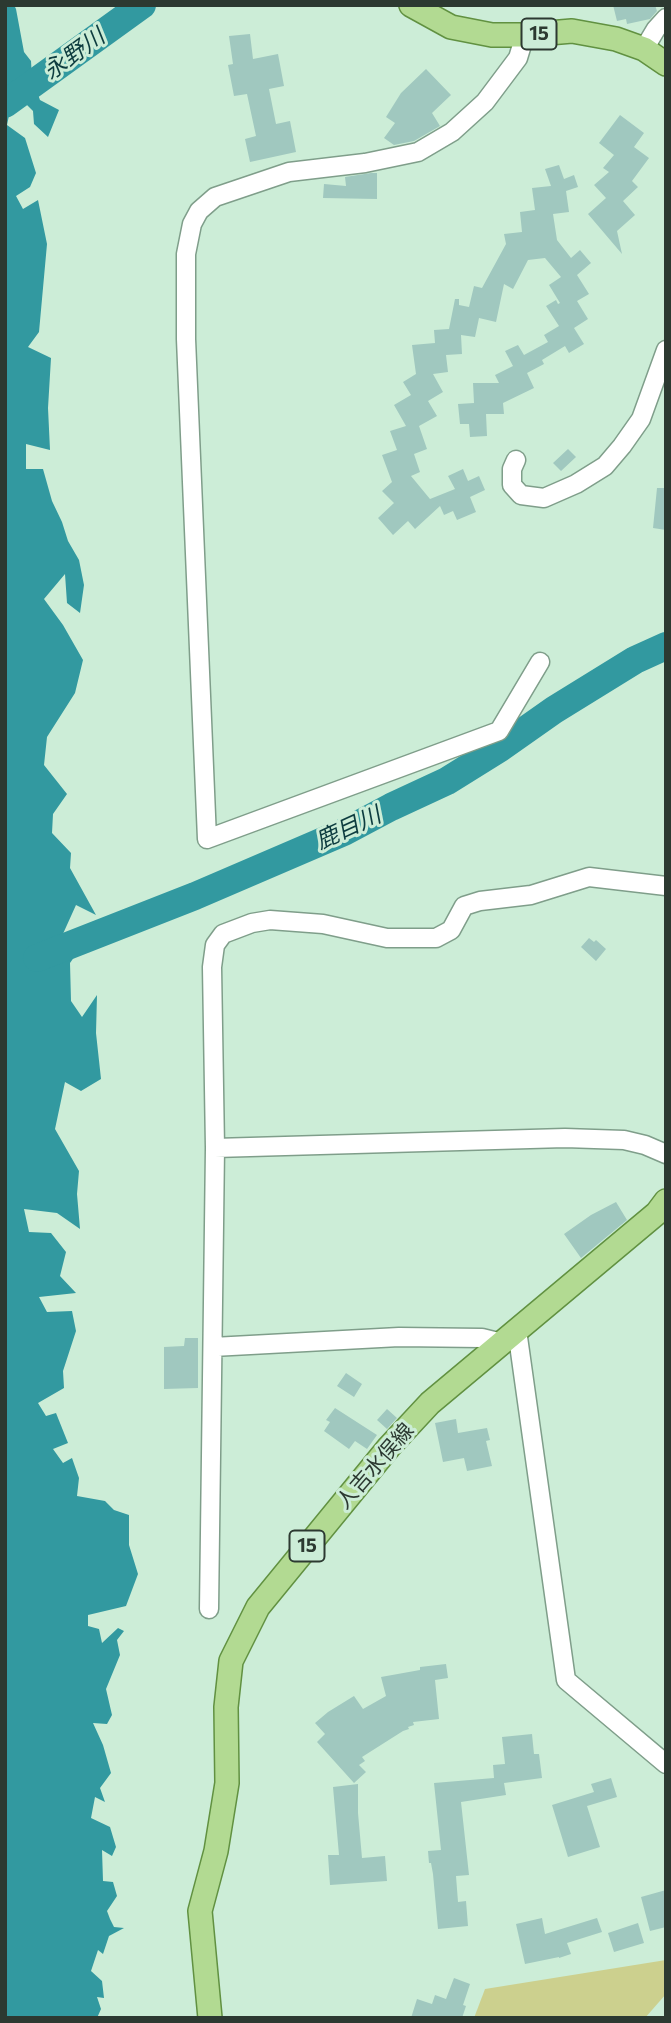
<!DOCTYPE html>
<html>
<head>
<meta charset="utf-8">
<style>
  body { margin:0 }
  #map { position:relative; width:671px; height:2023px; overflow:hidden; background:#ccedd7; font-family:Commissioner,sans-serif }
  canvas { display:block }
  .frame { position:absolute; inset:0; border:7px solid #2c3931; pointer-events:none }
</style>
</head>
<body>
<div id="map">
<canvas width="671" height="2023"></canvas>
<div class="frame"></div>
</div>
<script>
const g = document.querySelector('canvas').getContext('2d');
g.lineJoin = 'round';
function fill(path, color) {
  g.fillStyle = color;
  g.fill(path, 'evenodd');
}
function toPath(rows) {
  const path = new Path2D();
  for (const r of rows) {
    path.moveTo(r[0], r[1]);
    for (let i = 2; i < r.length; i += 2) path.lineTo(r[i], r[i + 1]);
  }
  return path;
}
function strokePath(path, color, width, dash) {
  g.strokeStyle = color;
  g.lineWidth = width;
  g.lineCap = dash ? 'butt' : 'round';
  g.setLineDash(dash || []);
  g.stroke(path);
}
function write(font, color, halo, rows, align = 'center') {
  g.font = font + ' Commissioner,"Noto Sans JP",sans-serif';
  g.lineWidth = 6;
  g.setLineDash([]);
  g.textBaseline = 'middle';
  g.strokeStyle = halo;
  g.fillStyle = color;
  for (const [text, x, y, turn = 0] of rows) {
    g.save();
    g.translate(x, y);
    g.rotate((+turn || 0) * Math.PI / 180);
    g.textAlign = isNaN(turn) ? turn : align;
    if (halo) g.strokeText(text, 0, 0);
    g.fillText(text, 0, 0);
    g.restore();
  }
}
const green = toPath([
  [666,1960,666,1994,645,2018,474,2018,485,1989]
]);
const water = toPath([
  [5,5,14,5,16,9,24,52,31,61,32,78,40,100,59,110,48,137,34,124,33,111,14,92,7,125,25,138,36,173,30,187,16,196,23,209,38,200,47,244,39,332,28,347,51,358,48,408,50,450,26,444,26,469,43,469,52,501,62,522,68,541,79,560,84,585,80,613,67,603,65,574,44,599,63,625,83,660,75,693,47,737,44,765,67,794,53,814,52,833,71,853,70,868,96,915,76,905,62,936,79,950,70,963,71,1001,82,1017,97,995,96,1033,101,1079,81,1091,65,1082,55,1129,79,1171,77,1194,80,1229,57,1213,24,1209,29,1232,51,1233,66,1252,60,1276,76,1293,39,1297,47,1312,72,1311,76,1331,63,1371,64,1388,38,1403,46,1416,56,1413,68,1443,53,1449,63,1463,72,1458,79,1478,77,1496,105,1501,114,1510,129,1515,129,1545,138,1574,126,1606,88,1615,88,1626,99,1629,102,1643,118,1628,124,1631,117,1640,120,1655,106,1689,112,1715,107,1724,93,1723,103,1745,111,1773,100,1788,105,1802,95,1797,91,1818,110,1827,116,1847,112,1856,102,1850,103,1881,113,1882,117,1896,107,1911,110,1919,114,1927,124,1928,109,1936,103,1954,98,1950,91,1971,102,1981,104,1998,97,1997,101,2009,97,2018,5,2018]
]);
const river = toPath([
  [5,104,142,5],
  [37,958,195,896,344,832,391,807,447,781,500,748,554,710,635,660,666,646]
]);
const building = toPath([
  [613,5,655,5,657,11,650,19,627,24,626,19,617,21],
  [250,34,253,59,278,54,284,86,269,89,276,124,290,121,296,152,250,162,245,139,256,136,247,94,234,96,228,65,233,64,229,36],
  [426,69,451,95,432,113,440,126,414,141,394,145,384,138,395,123,386,117,401,93],
  [620,115,644,133,634,147,649,158,632,181,638,187,623,201,635,215,617,231,622,254,588,214,606,198,594,185,609,172,603,168,614,155,599,143],
  [559,165,564,179,574,175,578,187,566,191,569,212,553,214,557,240,571,258,580,250,591,263,577,275,589,294,577,301,588,319,574,328,584,344,569,353,565,346,542,360,544,364,527,373,534,388,503,403,504,414,486,414,487,436,470,437,469,424,460,424,458,404,474,403,473,383,499,383,495,375,513,366,505,351,518,345,524,355,548,342,544,335,559,326,546,306,556,300,558,304,560,303,549,285,561,277,545,258,528,260,513,289,504,284,496,322,479,318,475,337,461,335,462,354,446,355,448,372,433,374,443,392,428,401,437,416,419,426,427,449,414,454,420,472,411,476,430,499,455,489,448,476,463,469,468,481,479,476,485,490,470,497,476,512,457,520,453,511,444,515,440,506,415,529,408,521,393,535,378,518,394,503,382,491,392,482,382,455,397,450,390,431,406,426,394,405,411,395,403,382,416,374,412,345,435,343,434,330,449,329,455,299,459,299,459,305,469,307,474,286,482,288,506,244,504,234,522,232,520,212,535,210,532,188,551,186,545,169],
  [371,173,377,173,377,199,323,198,324,184,346,186,345,177],
  [568,449,576,457,561,471,553,463],
  [657,488,666,488,666,530,653,528],
  [589,938,594,942,596,940,606,949,596,961,581,947],
  [616,1202,627,1220,581,1258,564,1234,591,1215],
  [185,1338,198,1338,198,1388,164,1389,164,1347,184,1346],
  [346,1373,362,1384,354,1397,337,1386],
  [335,1408,377,1435,367,1449,355,1441,349,1449,324,1431,330,1422,326,1420],
  [387,1409,397,1418,387,1429,377,1420],
  [456,1419,458,1433,487,1428,490,1440,486,1441,492,1466,467,1471,464,1458,443,1462,435,1423],
  [446,1664,448,1678,435,1680,439,1719,413,1722,414,1725,408,1727,409,1729,403,1731,362,1757,365,1761,359,1765,366,1772,354,1783,317,1742,325,1734,315,1723,328,1712,354,1696,363,1709,386,1696,381,1677,420,1670,420,1667],
  [532,1734,534,1754,539,1754,542,1778,504,1783,506,1795,461,1802,469,1875,456,1876,458,1902,466,1901,468,1926,438,1929,433,1874,431,1863,429,1863,428,1851,441,1850,434,1783,494,1778,493,1765,505,1764,502,1737],
  [611,1778,617,1797,587,1806,600,1847,568,1857,552,1805,594,1792,591,1784],
  [358,1784,358,1813,362,1858,385,1856,387,1881,330,1885,328,1855,339,1855,333,1787],
  [666,1890,666,1927,650,1931,641,1897],
  [542,1918,545,1934,597,1918,602,1932,567,1943,571,1954,559,1958,559,1957,525,1964,516,1924],
  [638,1923,644,1943,614,1952,608,1933],
  [454,1978,470,1984,463,2005,466,2006,462,2018,411,2018,417,1999,432,2004,435,1995,446,1999]
]);
const minor = toPath([
  [525,35,518,58,485,102,452,132,418,152,365,163,289,172,215,197,199,211,192,224,186,254,186,339,207,839,499,731,540,662],
  [644,49,656,29,666,18],
  [516,460,512,469,512,485,521,495,544,498,576,484,605,466,622,446,641,419,666,350],
  [215,1148,565,1138,624,1140,645,1145,666,1154],
  [517,1330,566,1680,666,1764],
  [213,1347,399,1337,482,1338,502,1343],
  [209,1609,215,1148,212,967,215,945,223,934,252,923,270,920,323,924,387,938,436,938,451,930,464,906,480,901,531,895,589,877,666,886]
]);
const major = toPath([
  [411,5,451,27,492,35,525,35,572,31,616,39,644,49,666,64],
  [210,2018,200,1911,216,1851,227,1783,226,1707,231,1661,258,1607,389,1447,430,1403,657,1213,666,1201]
]);
const shields = [
  [539,34,35],
  [307,1546,35]
];
const shieldNames = [
  ["15",539,34],
  ["15",307,1546]
];
const streetNames = [
  ["人吉水俣線",375,1466,-49]
];
const waterNames = [
  ["永野川",74,54,-36],
  ["鹿目川",348,828,-25]
];
fill(green, '#ccd08e');
fill(water, '#3299a0');
strokePath(river, '#3299a0', 28);
fill(building, '#a0c8bf');
strokePath(minor, '#7f9e8a', 21);
strokePath(major, '#619141', 26);
strokePath(minor, '#fff', 18);
strokePath(major, '#b2da92', 23);
for (const [x, y, w] of shields) {
  const box = new Path2D();
  box.roundRect(x - w / 2, y - 15.5, w, 31, 5);
  g.fillStyle = '#ccedd7';
  g.fill(box);
  strokePath(box, '#2c3931', 2);
}
write('bold 19px', '#2c3931', null, shieldNames);
write('21px', '#2c3931', '#ccedd7', streetNames);
write('italic 23px', '#0d3c3f', '#ccedd7', waterNames);
</script>
</body>
</html>
